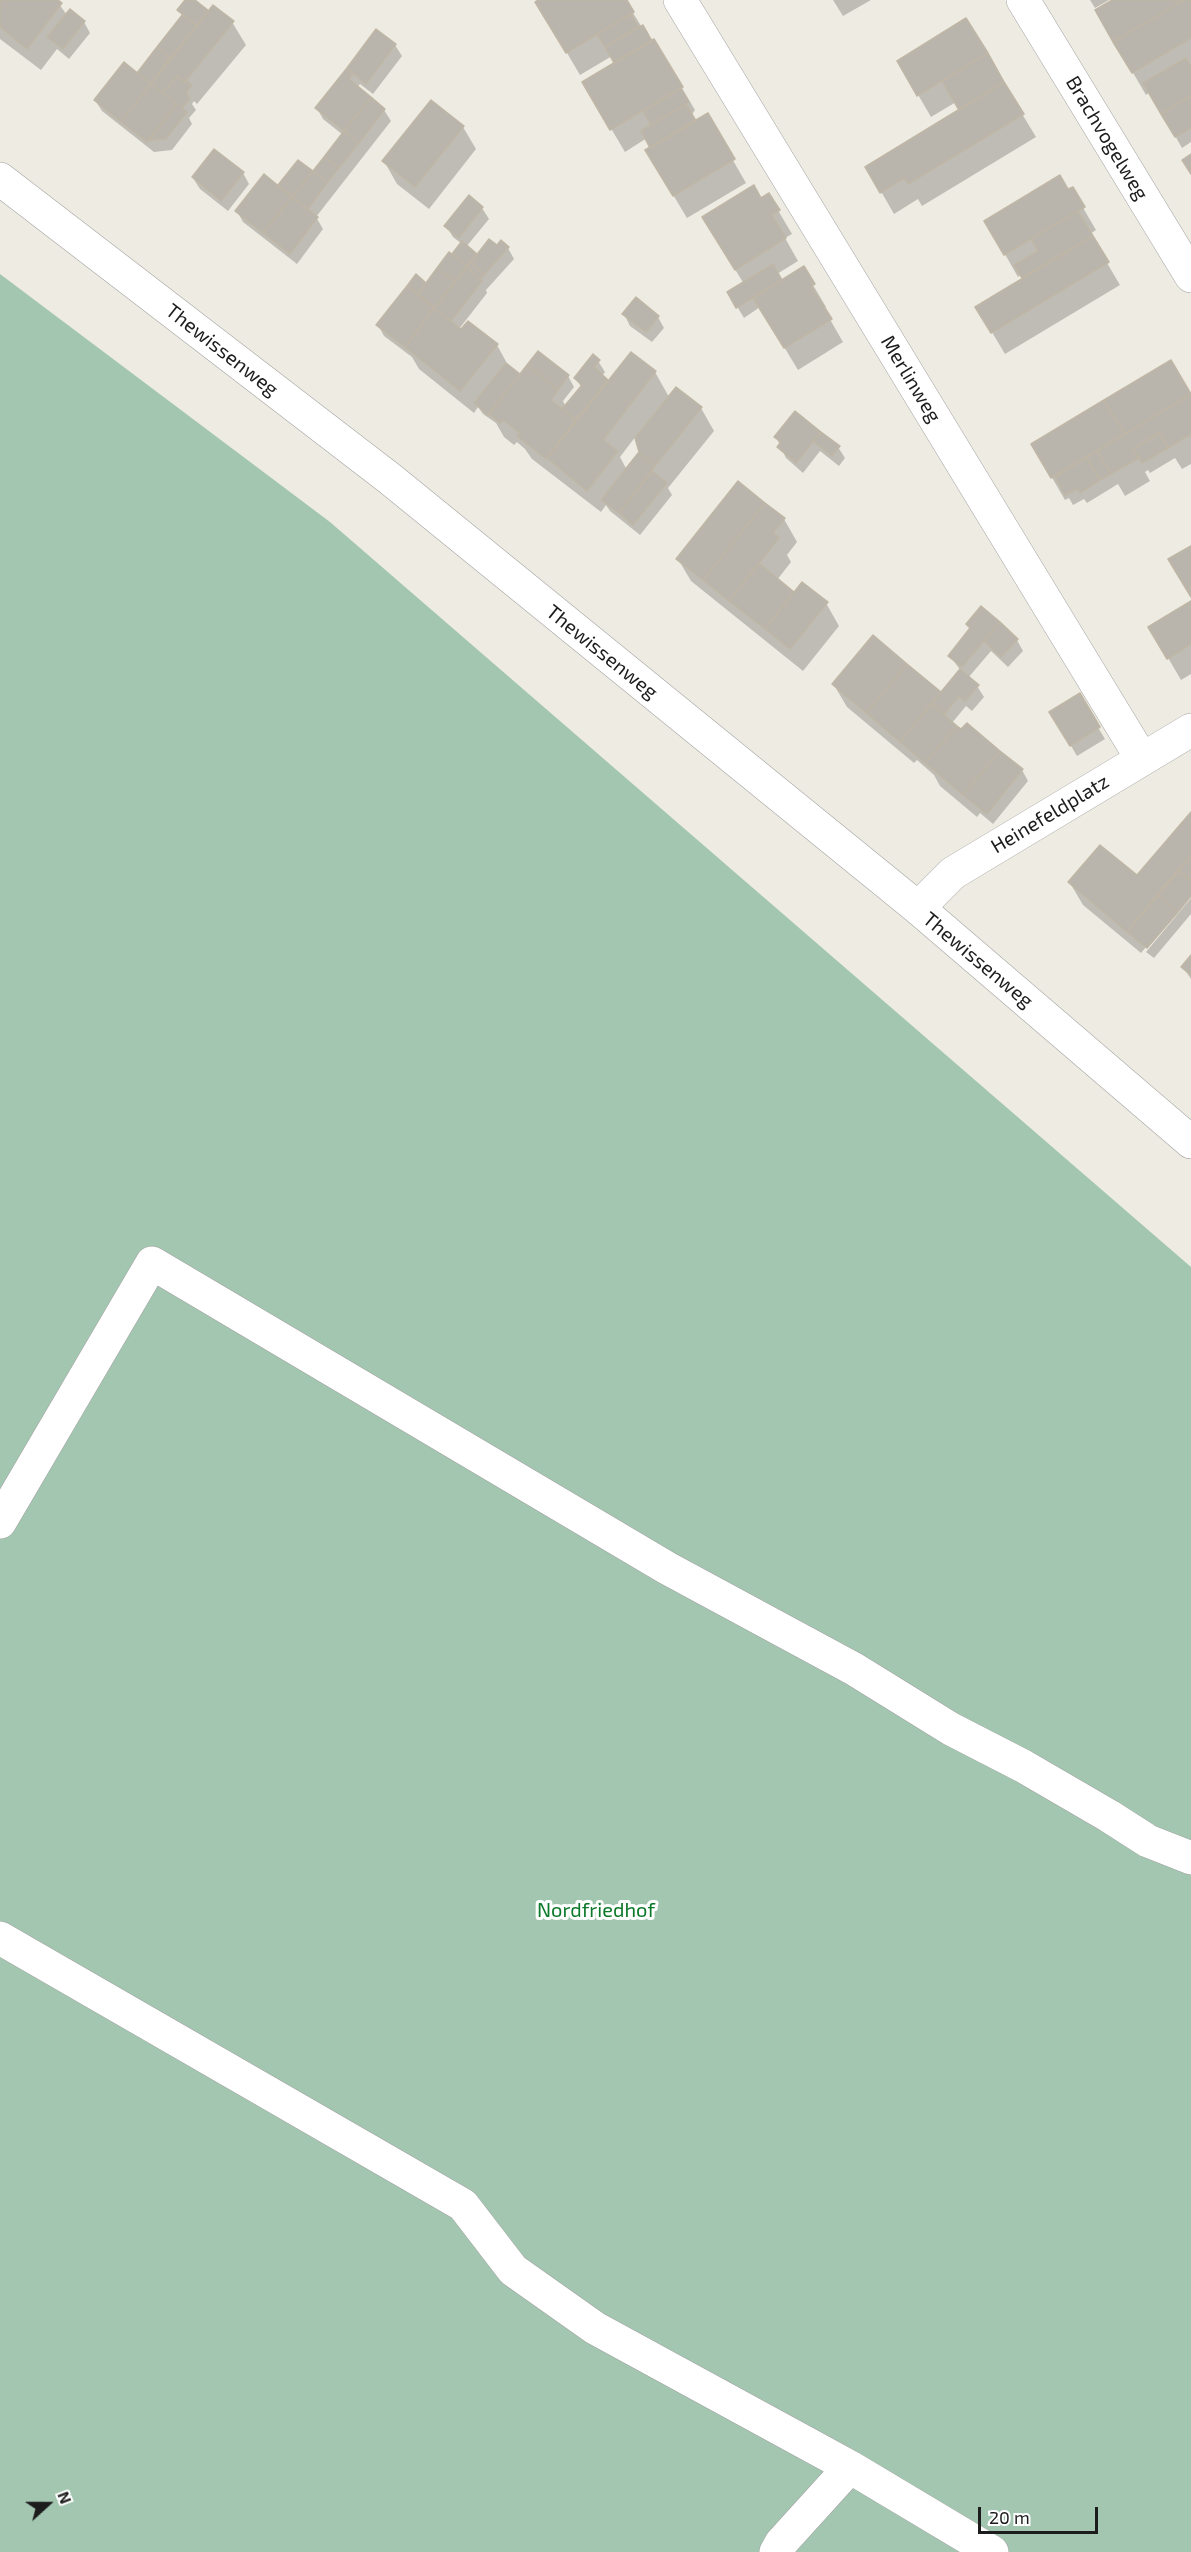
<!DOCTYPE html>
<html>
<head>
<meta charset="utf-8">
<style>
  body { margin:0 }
  #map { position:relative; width:1191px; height:2552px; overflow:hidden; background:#eeece2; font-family:"Exo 2",sans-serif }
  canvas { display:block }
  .north { position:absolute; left:18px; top:2474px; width:60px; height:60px; -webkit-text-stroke:4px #fff; paint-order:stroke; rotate:69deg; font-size:16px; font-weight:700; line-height:24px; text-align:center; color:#1c1c1c }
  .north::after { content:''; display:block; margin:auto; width:21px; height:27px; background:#1c1c1c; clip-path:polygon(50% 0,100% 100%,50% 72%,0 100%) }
  .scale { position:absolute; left:978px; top:2507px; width:120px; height:27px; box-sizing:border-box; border:3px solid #1c1c1c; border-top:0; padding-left:8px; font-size:18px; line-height:21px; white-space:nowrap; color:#1c1c1c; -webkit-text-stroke:4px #fff; paint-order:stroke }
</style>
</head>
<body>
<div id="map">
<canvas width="1191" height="2552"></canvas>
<div class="north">N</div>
<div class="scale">20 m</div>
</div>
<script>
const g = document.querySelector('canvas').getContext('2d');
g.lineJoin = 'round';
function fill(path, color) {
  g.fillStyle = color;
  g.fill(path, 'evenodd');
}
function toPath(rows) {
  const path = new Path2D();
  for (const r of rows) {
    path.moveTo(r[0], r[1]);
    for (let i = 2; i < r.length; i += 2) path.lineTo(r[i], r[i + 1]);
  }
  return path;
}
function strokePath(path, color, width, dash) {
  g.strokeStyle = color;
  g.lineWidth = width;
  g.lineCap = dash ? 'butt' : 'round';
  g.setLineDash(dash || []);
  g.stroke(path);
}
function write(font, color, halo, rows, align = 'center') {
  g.font = font + ' "Exo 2",sans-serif';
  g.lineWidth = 6;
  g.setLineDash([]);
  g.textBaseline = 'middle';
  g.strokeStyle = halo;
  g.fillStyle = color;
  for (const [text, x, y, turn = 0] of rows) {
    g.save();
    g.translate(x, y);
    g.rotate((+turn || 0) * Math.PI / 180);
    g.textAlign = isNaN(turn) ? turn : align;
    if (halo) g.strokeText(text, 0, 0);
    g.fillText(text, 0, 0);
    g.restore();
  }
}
const cemetery = toPath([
  [0,274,330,522,1191,1267,1191,2552,0,2552]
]);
const shadow = toPath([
  [0,0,56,0,67,15,84,22,90,33,69,59,57,49,41,70,0,39],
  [187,0,193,0,209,13,232,22,246,45,197,104,194,101,192,104,196,110,189,118,192,124,172,150,154,152,102,111,95,100,137,75,183,17,179,10],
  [541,0,625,0,651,42,654,41,695,110,691,116,695,122,707,115,746,183,687,218,660,173,647,138,625,152,584,83,616,63,612,56,580,75,537,2],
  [833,0,871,0,843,16],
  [1090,0,1109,0,1095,8],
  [1115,0,1191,0,1191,142,1182,148,1150,92,1146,95,1097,11],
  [966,21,1036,137,922,206,918,199,894,214,867,167,961,110,956,102,931,117,899,62],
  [376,31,395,45,402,56,373,94,360,84,357,88,384,110,391,121,316,217,323,229,297,264,243,222,237,211,278,187,299,162,313,173,343,135,323,119,317,108],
  [463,127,476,149,429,209,397,184,384,161],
  [243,173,249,184,228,211,200,189,193,178],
  [1072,189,1096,230,1090,234,1120,285,1005,354,977,307,1024,279,1022,274,1018,277,986,221],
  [769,195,792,234,785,238,798,261,777,274,781,282,803,268,826,307,824,309,843,342,798,370,760,307,744,318,729,293,744,284,717,240],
  [469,197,482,208,489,219,466,247,478,256,497,247,508,248,514,259,486,290,487,293,459,329,497,345,509,367,520,377,568,376,574,387,563,401,566,407,581,387,576,378,598,361,605,372,602,376,608,382,631,354,655,372,669,397,701,408,714,431,668,488,672,495,640,535,610,511,606,505,601,512,532,459,525,449,517,442,514,445,504,437,496,423,483,414,478,407,474,413,419,369,412,357,384,336,378,325,416,276,426,285,462,244,453,237,446,226],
  [636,436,640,453,627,470,620,457],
  [624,314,658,317,664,328,652,342,630,326],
  [1171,362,1191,395,1191,464,1182,469,1175,458,1150,473,1148,470,1145,472,1150,481,1125,496,1118,484,1087,503,1084,499,1073,505,1069,498,1065,500,1033,445],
  [795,413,838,447,845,458,839,466,820,451,803,473,786,458,776,437],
  [784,519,797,542,787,555,791,562,777,580,794,594,826,603,839,626,803,671,691,581,678,559],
  [1191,603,1191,674,1181,680,1150,627],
  [981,609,1017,640,1023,651,1008,667,991,651,968,678,977,686,984,697,972,711,966,706,952,723,999,752,1022,770,1028,781,993,824,980,813,977,817,940,786,934,775,917,760,914,763,847,707,834,685,941,695,961,671,950,656,971,629],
  [1079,696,1105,739,1077,756,1051,712],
  [1191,815,1191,893,1141,953,1083,905,1070,883,1137,878],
  [1191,898,1191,914,1154,958,1146,952],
  [1191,957,1191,979,1183,967]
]);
const building = toPath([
  [0,0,58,0,62,3,27,49,0,27,0,0],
  [185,0,195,0,209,11,197,26,177,10,185,0],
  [538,0,627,0,634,12,566,53,535,2,538,0],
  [1112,0,1184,0,1113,42,1095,10,1112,0],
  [1184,0,1191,0,1191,38,1132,73,1113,42,1184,0],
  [213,5,234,21,184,83,177,76,163,93,151,84,213,5],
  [70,9,85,21,63,49,47,37,70,9],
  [183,14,197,26,170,58,157,47,183,14],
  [631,14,638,27,605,47,597,34,631,14],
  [966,18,988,53,917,96,897,61,966,18],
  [643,25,652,41,614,63,605,47,643,25],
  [376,29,396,44,366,84,347,68,376,29],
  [654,39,683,87,610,130,582,82,654,39],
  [157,47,170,58,151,84,137,73,157,47],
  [988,53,1004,82,959,110,942,81,988,53],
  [1186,58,1191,67,1191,96,1161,114,1143,83,1186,58],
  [124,62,151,84,121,122,94,100,124,62],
  [347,68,353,74,349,79,371,97,344,131,315,108,347,68],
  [177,76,184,83,186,80,192,85,186,93,190,98,182,108,187,112,166,139,149,140,177,104,163,93,177,76],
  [1004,82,1024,114,908,184,904,178,880,193,865,167,1004,82],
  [151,84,177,104,147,142,121,122,151,84],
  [681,88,689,102,651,125,643,111,681,88],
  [1191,96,1191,128,1175,137,1161,114,1191,96],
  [371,97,385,109,359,143,344,131,371,97],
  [431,100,464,126,415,187,382,161,431,100],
  [686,104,696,121,650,148,641,131,686,104],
  [708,113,735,159,673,196,645,150,708,113],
  [344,131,359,143,339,168,324,157,344,131],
  [214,149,244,172,221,201,192,177,214,149],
  [1191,154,1191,174,1182,160,1191,154],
  [324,157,339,168,327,183,313,171,324,157],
  [298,160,313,171,292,197,278,185,298,160],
  [313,171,327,183,308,209,292,197,313,171],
  [264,174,292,197,263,233,235,211,264,174],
  [1060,175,1068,189,1073,187,1085,207,1004,255,984,221,1060,175],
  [754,185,761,198,769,193,774,201,780,210,772,215,786,238,735,270,702,217,754,185],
  [469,195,483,207,459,238,444,226,469,195],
  [292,197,318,217,290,254,263,233,292,197],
  [1078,211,1093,236,1022,278,1014,265,1038,251,1031,239,1078,211],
  [1093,236,1109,262,991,333,975,307,1093,236],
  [489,239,497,245,501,240,509,247,484,275,471,262,489,239],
  [462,241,477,254,467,266,452,254,462,241],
  [449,252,467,266,455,282,437,268,449,252],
  [471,262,484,275,480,279,467,267,471,262],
  [773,264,782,280,736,308,727,292,773,264],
  [804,266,815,284,811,286,832,319,784,348,753,298,804,266],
  [467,267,482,281,451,321,434,308,467,267],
  [437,268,455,282,434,308,418,294,437,268],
  [416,274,426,283,418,294,407,286,416,274],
  [407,286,434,308,405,347,376,325,407,286],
  [636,297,659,316,646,332,622,314,636,297],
  [434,308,461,329,468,321,498,344,460,391,405,347,434,308],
  [538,351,569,375,558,390,527,365,538,351],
  [631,352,656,371,603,440,618,451,587,491,547,458,631,352],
  [593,354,600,360,594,367,608,380,576,420,562,409,582,385,574,378,593,354],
  [1171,360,1191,394,1125,434,1104,400,1171,360],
  [506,363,520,374,488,415,474,403,506,363],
  [527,365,558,390,551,400,576,420,546,459,517,436,520,433,503,420,500,423,489,414,527,365],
  [676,387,702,407,655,466,639,452,635,438,676,387],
  [1191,394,1191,434,1168,448,1159,433,1133,449,1139,458,1111,474,1097,451,1191,394],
  [1104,400,1125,434,1051,478,1031,444,1104,400],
  [795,411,821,432,796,463,777,447,781,442,774,437,795,411],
  [821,432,840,446,832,456,813,441,821,432],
  [1159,433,1168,448,1142,463,1133,449,1159,433],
  [1097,451,1111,474,1100,480,1086,457,1097,451],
  [639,452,655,466,619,513,601,500,639,452],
  [1086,457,1100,480,1080,493,1077,489,1065,495,1055,477,1086,457],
  [652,471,667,483,633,525,619,513,652,471],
  [738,481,765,503,703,580,676,559,738,481],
  [765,503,785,518,773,533,779,538,729,601,703,580,765,503],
  [1191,546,1191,597,1168,559,1191,546],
  [759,563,794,592,765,629,729,601,759,563],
  [802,582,828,602,790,649,765,629,802,582],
  [1191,601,1191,644,1167,659,1148,627,1191,601],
  [981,606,1000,622,962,667,948,656,970,628,966,624,981,606],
  [1000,622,1018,639,1001,657,984,641,1000,622],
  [873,635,907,664,866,713,832,684,873,635],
  [907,664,941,692,900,742,866,713,907,664],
  [960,669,979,685,965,701,959,696,944,715,931,704,960,669],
  [1080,693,1100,727,1070,746,1049,712,1080,693],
  [931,704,957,726,925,763,900,742,931,704],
  [967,723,1000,751,963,795,925,763,957,726,961,729,967,723],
  [1000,751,1023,769,987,814,963,795,1000,751],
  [1191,812,1191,856,1127,932,1068,882,1100,845,1137,875,1191,812],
  [1191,856,1191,881,1178,870,1191,856],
  [1178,870,1191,881,1191,896,1178,912,1157,895,1178,870],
  [1157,895,1178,912,1147,948,1127,932,1157,895],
  [1191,955,1191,975,1181,967,1191,955]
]);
const minor = toPath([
  [680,0,1142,759],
  [1023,0,1191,276],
  [0,179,389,478,918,908,1191,1142],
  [918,908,953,873,1191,730],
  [0,1522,152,1263,667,1568,854,1669,951,1729,1023,1766,1109,1816,1148,1841,1191,1858],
  [0,1938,463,2205,513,2270,595,2328,850,2467,781,2543,776,2552],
  [850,2467,992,2552]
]);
const streetNames = [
  ["Brachvogelweg",1107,138,59],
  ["Thewissenweg",222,350,38],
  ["Merlinweg",911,379,59],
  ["Thewissenweg",602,652,39],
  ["Heinefeldplatz",1050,814,-31],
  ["Thewissenweg",978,960,40]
];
const parkNames = [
  ["Nordfriedhof",596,1910]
];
fill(cemetery, '#a3c6b0');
fill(shadow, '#0003');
fill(building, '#bab5ac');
strokePath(building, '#bfb6a5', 1.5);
strokePath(minor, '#a3a3a3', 34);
strokePath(minor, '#fff', 33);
write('20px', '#1c1c1c', '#fff', streetNames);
write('20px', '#0c792a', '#fff', parkNames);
</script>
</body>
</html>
